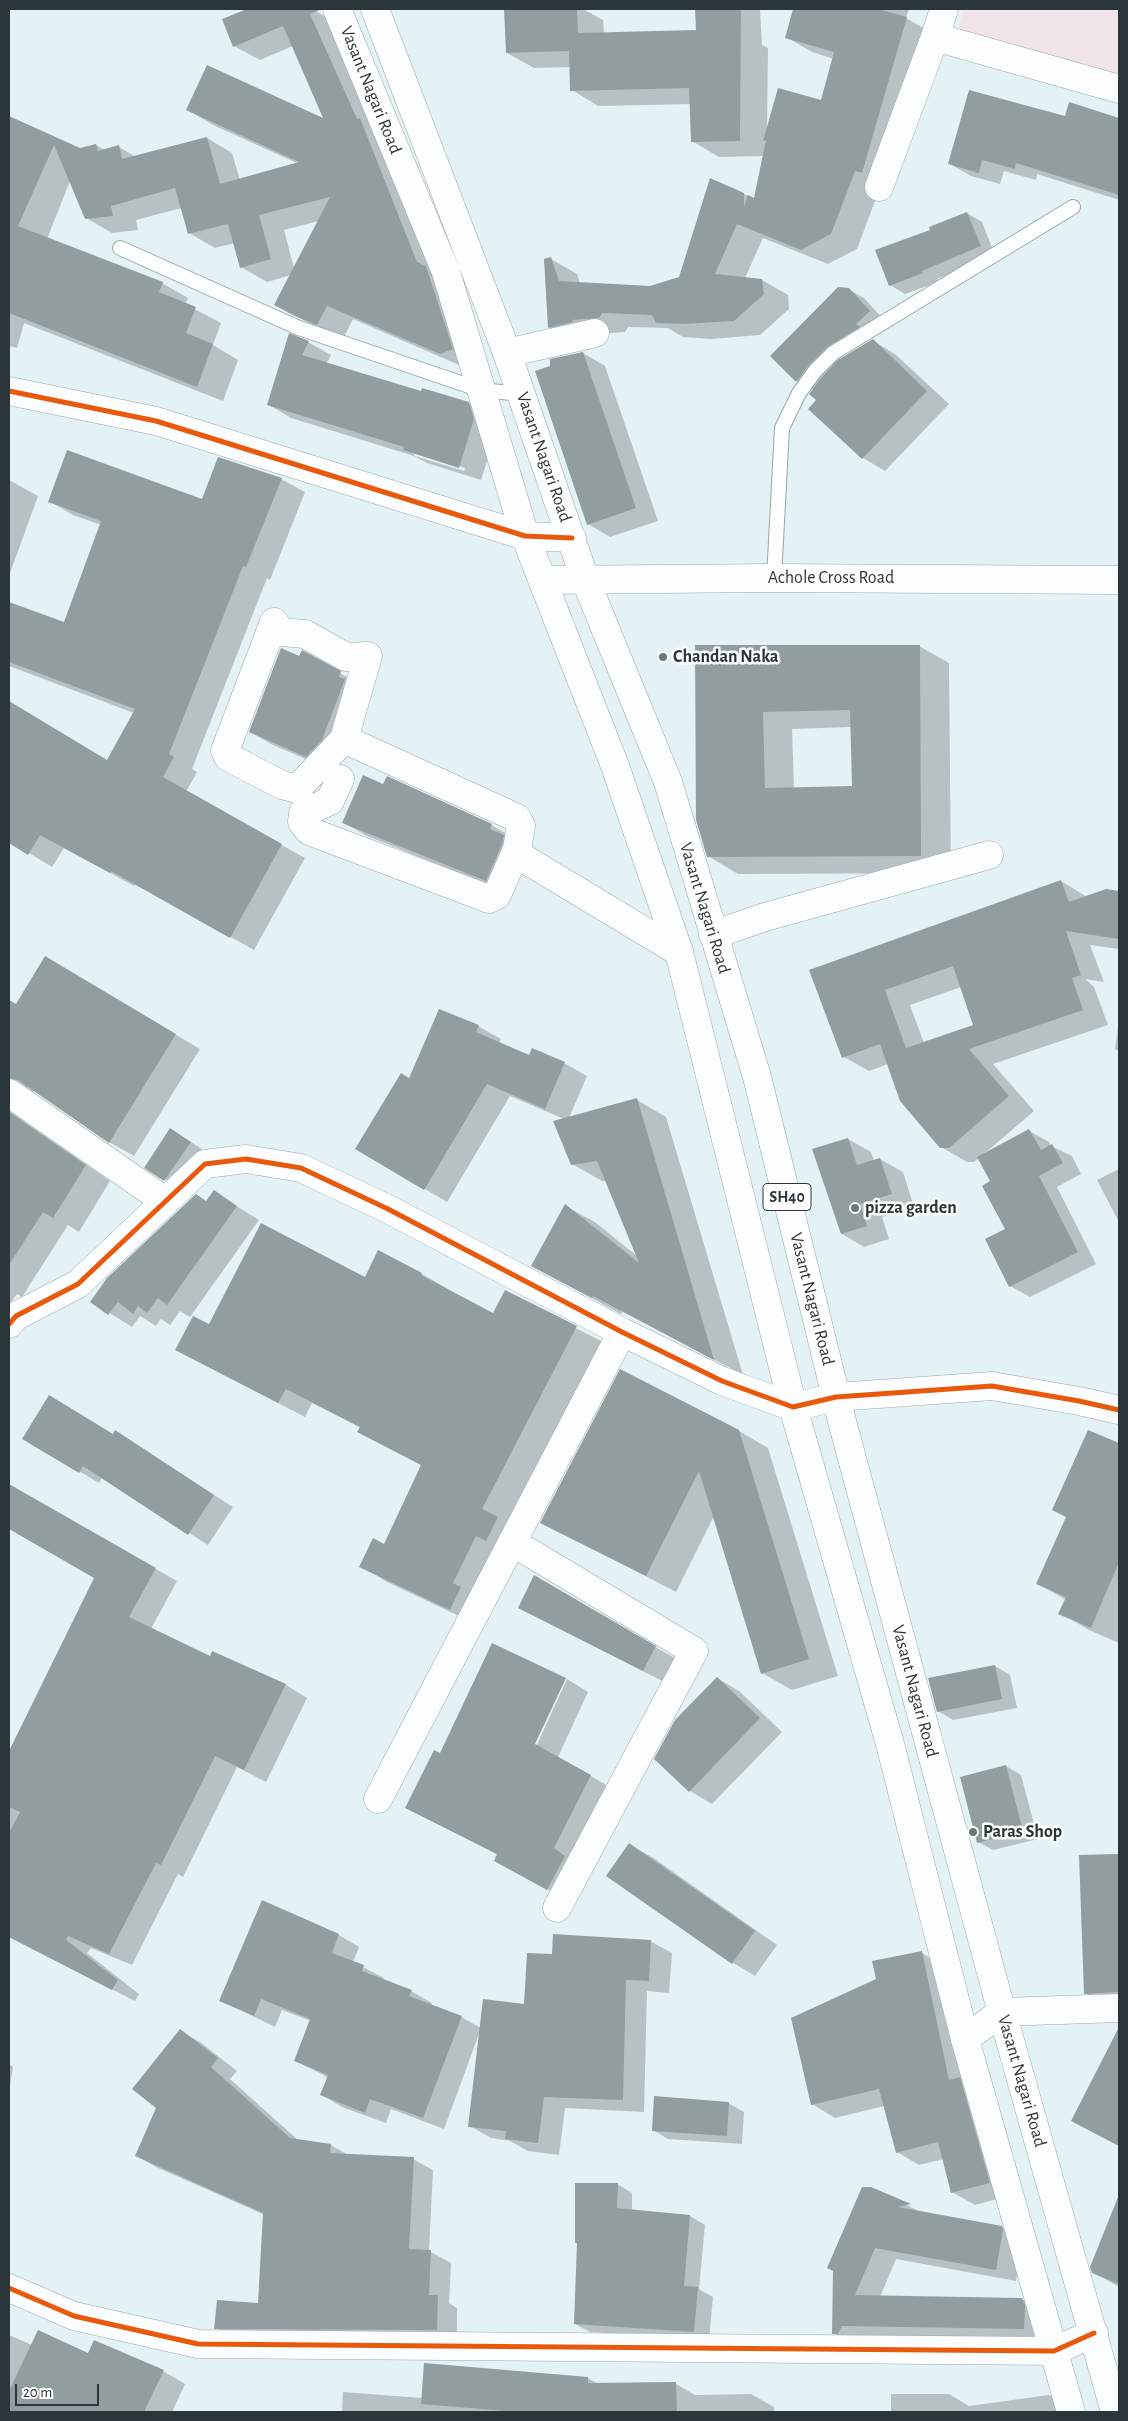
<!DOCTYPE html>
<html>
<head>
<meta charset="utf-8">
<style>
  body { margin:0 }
  #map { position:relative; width:1128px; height:2421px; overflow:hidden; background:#e5f2f5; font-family:"Alegreya Sans",sans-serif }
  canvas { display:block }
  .frame { position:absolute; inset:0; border:10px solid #2b363a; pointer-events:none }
  .scale { position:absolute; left:15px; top:2384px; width:84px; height:22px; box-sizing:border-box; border:2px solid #2b363a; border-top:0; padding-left:6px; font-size:15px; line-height:18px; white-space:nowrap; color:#2b363a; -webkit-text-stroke:4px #fdfdfd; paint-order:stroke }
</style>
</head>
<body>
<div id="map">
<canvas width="1128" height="2421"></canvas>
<div class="frame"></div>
<div class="scale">20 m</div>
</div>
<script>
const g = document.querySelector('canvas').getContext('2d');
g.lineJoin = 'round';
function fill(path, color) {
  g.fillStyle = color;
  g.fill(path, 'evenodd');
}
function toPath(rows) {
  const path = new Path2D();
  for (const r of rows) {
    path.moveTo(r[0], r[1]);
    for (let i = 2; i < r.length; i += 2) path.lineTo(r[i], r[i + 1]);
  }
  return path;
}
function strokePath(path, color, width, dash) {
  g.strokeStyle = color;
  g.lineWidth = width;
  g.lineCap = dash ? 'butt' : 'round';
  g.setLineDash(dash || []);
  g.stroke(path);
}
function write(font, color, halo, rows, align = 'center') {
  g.font = font + ' "Alegreya Sans",sans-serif';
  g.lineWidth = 5;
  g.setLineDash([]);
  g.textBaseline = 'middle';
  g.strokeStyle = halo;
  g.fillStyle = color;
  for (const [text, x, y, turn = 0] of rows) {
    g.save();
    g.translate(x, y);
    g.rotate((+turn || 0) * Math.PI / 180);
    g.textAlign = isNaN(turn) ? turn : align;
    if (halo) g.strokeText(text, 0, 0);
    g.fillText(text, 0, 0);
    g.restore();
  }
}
const green = toPath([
  [964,9,1119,9,1119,82,956,37]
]);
const shadow = toPath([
  [250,9,312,9,331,20,380,131,466,368,353,319,343,339,322,331,276,304,291,275,267,282,241,267,235,243,215,248,189,233,182,208,136,220,138,230,112,233,86,218,70,181,47,239,162,283,188,298,185,304,221,323,213,345,238,360,223,401,24,323,17,348,9,346,9,117,80,149,96,145,105,150,119,147,136,157,207,138,232,153,240,180,299,164,213,125,188,110,325,120,293,46,260,60,234,46,223,20],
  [319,221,294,268,284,230],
  [505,9,583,9,603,20,604,34,697,31,697,9,760,9,762,45,768,48,767,130,821,101,834,59,812,52,786,37,795,9,909,9,906,18,932,33,881,185,857,249,828,264,763,238,745,278,762,280,788,295,789,309,760,335,711,339,683,337,668,328,628,327,625,332,597,334,575,342,549,327,551,259,577,274,580,283,650,287,680,278,744,194,755,199,764,156,719,157,692,141,691,104,598,106,572,90,571,67,534,68,507,53],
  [1070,104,1119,119,1119,200,1037,174,1036,180,1004,171,1000,184,971,176,950,164,1065,118],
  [967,213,982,222,995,255,937,279,938,282,905,294,890,285,932,230],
  [848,289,864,298,884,320,835,363,873,341,895,354,949,404,885,471,863,458,810,409,817,400,814,390,797,381,772,356],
  [308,342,331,355,326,364,422,393,468,403,491,416,496,433,481,480,427,463,414,456,291,418,269,405],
  [412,452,465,468,464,471,415,456],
  [583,353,605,366,658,521,610,537,588,524],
  [281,479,305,492,270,580,267,578,192,769,197,772,186,792,305,858,254,950,136,884,134,886,64,848,52,867,9,841,9,702,108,761,134,713,9,666,9,603,64,624,101,525,73,515,49,501,202,500],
  [9,480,38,496,9,576],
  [919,646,949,663,951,873,738,874,708,856,696,647],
  [851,727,853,787,794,788,792,729],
  [302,652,363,686,329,769,273,745,250,732],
  [344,823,491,825,514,838,509,893,367,836],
  [1061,881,1087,897,1106,890,1119,892,1119,949,1090,945,1104,982,1085,979,1094,987,1108,1025,993,1064,1034,1111,984,1154,1029,1131,1049,1142,1051,1146,1072,1156,1081,1174,1057,1187,1096,1264,1030,1297,1010,1286,1007,1229,992,1182,979,1158,974,1162,967,1162,941,1147,888,1064,869,1071,844,1057,810,970],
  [961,987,975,1025,924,1043,910,1005],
  [70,972,200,1049,134,1156,109,1142,36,1091,27,1093,20,1116,25,1122,110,1181,79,1232,68,1225,22,1297,17,1294,9,1305,9,1001,17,1005],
  [1119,1020,1119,1052,1115,1049],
  [478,1026,501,1039,499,1044,529,1056,532,1050,564,1063,587,1076,569,1118,637,1100,666,1117,743,1375,623,1311,621,1314,532,1266,565,1206,595,1222,638,1257,606,1181,602,1181,572,1164,564,1119,510,1096,447,1202,357,1149,409,1080],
  [185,1138,206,1152,180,1189,146,1167],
  [848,1139,871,1152,874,1161,880,1159,903,1172,914,1207,882,1217,889,1239,864,1247,842,1234],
  [1119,1169,1119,1222,1097,1180],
  [214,1192,259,1220,190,1317,180,1311,170,1325,161,1319,156,1326,140,1316,132,1327,92,1302,207,1202],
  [422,1274,448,1289,447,1291,493,1315,505,1292,603,1342,476,1624,387,1582,361,1566,385,1546,422,1465,361,1428,312,1403,305,1417,203,1364,209,1326,365,1278],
  [621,1371,724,1422,768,1448,838,1676,792,1690,762,1673,714,1516,676,1592,542,1522],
  [1089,1431,1119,1445,1119,1643,1089,1630,1060,1613,1066,1600,1038,1584,1067,1518],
  [116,1432,233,1507,208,1545,102,1477,99,1483,24,1438,114,1435],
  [9,1486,177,1581,151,1629,210,1658,213,1652,286,1685,307,1698,266,1782,237,1767,183,1877,178,1874,132,1965,91,1948,87,1953,139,1994,135,2001,9,1937,9,1754,96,1577,9,1528],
  [535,1577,678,1660,666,1683,519,1608],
  [995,1666,1010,1675,1017,1708,953,1720,938,1711],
  [717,1678,739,1691,782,1732,712,1804,690,1791],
  [567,1679,588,1692,558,1757,613,1789,570,1902,518,1873,498,1855,407,1808,440,1754,534,1751],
  [1006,1766,1021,1775,1038,1839,993,1850,978,1842],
  [629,1845,652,1857,777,1945,755,1976,733,1963,607,1875],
  [1119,1856,1119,2006,1108,2006,1085,1993,1080,1857],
  [262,1902,339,1935,359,1947,353,1962,384,1978,383,1980,411,1991,432,2003,431,2006,461,2017,481,2028,525,2005,553,1955,650,1941,672,1953,669,1993,647,1991,644,2112,565,2108,559,2155,528,2151,510,2141,491,2138,470,2126,479,2034,444,2129,391,2109,386,2123,342,2107,322,2095,329,2078,296,2061,311,2021,282,2010,275,2027,220,2000],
  [922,1953,944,1966,1012,2195,975,2205,952,2192,944,2159,919,2165,897,2152,884,2106,835,2118,812,2104],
  [1119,2029,1119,2146,1073,2121],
  [180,2031,200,2042,237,2071,230,2079,298,2140,331,2145,348,2155,413,2159,433,2170,429,2251,451,2263,449,2303,457,2308,457,2341,236,2339,216,2328,259,2304,265,2215,156,2167,136,2155,157,2108],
  [9,2064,13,2067,9,2092],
  [728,2103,744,2112,742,2144,668,2139,653,2130],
  [617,2184,632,2193,632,2211,690,2216,705,2225,699,2289,713,2297,709,2340,590,2332,575,2324,578,2244,576,2243],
  [871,2188,925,2214,1002,2227,1022,2240,1023,2243,1016,2281,896,2259,880,2297,1022,2299,1043,2311,1045,2340,854,2345,833,2333],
  [1105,2234,1119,2240,1119,2287,1093,2272],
  [9,2335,32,2345,163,2371,185,2384,172,2412,9,2412],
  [588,2378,598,2384,676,2384,695,2395,751,2394,774,2407,774,2412,342,2412,343,2392,422,2398],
  [891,2394,949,2394,969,2406,1049,2395,1074,2409,1075,2412,891,2412]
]);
const building = toPath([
  [247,9,322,9,310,14,357,119,360,118,417,262,426,266,453,349,440,354,327,306,317,325,295,316,274,305,330,197,259,215,271,259,240,268,228,224,188,234,175,188,111,206,113,216,85,219,54,145,18,226,163,282,159,292,196,307,186,333,213,344,197,387,9,313,9,116,80,148,96,144,98,151,119,145,122,159,207,137,220,184,299,162,186,110,207,65,323,118,283,26,233,47,222,19],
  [504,9,577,9,578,33,696,30,695,9,741,9,740,141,691,142,689,88,570,91,569,51,506,53],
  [793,9,878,9,907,17,862,173,855,171,831,234,801,250,737,224,715,274,762,279,764,294,734,321,684,324,656,323,652,315,602,313,599,318,572,320,573,322,548,328,544,259,551,257,559,281,650,286,679,277,710,178,744,193,744,207,748,195,754,198,766,140,763,141,778,88,821,100,834,52,785,38],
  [969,90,1065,116,1069,102,1119,118,1119,195,1016,163,1015,169,982,160,979,173,948,164],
  [967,212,981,246,922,271,923,273,889,286,875,250,930,230,929,227],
  [838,287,849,288,870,311,856,324,860,327,827,347,809,365,796,382,770,356],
  [289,333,309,341,302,355,421,391,422,388,469,402,474,419,459,468,403,450,404,447,267,405],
  [873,339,927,391,862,459,808,409,816,400,809,394,822,377,838,360],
  [583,352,636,508,587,525,535,371,550,366,550,359],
  [67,450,202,499,218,457,282,478,246,567,243,566,169,754,174,757,163,777,282,844,230,938,111,871,110,873,40,835,28,855,9,843,9,701,107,760,135,709,9,662,9,602,64,622,101,521,48,502],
  [695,645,920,645,921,856,707,857,696,820],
  [850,710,852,786,765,788,763,712],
  [281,648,299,656,302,650,341,671,339,677,345,679,322,740,306,757,249,732],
  [363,775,383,784,387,776,492,824,490,829,504,835,502,844,486,881,342,823],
  [1061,880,1069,902,1106,889,1119,891,1119,939,1066,931,1081,975,1072,978,1083,1010,969,1049,1009,1096,949,1148,940,1148,900,1101,880,1044,842,1058,809,970],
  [953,966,973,1025,906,1048,885,990],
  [45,956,176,1034,109,1143,18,1080,9,1078,9,1000,16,1004],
  [439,1009,479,1025,476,1032,529,1055,532,1048,565,1062,545,1109,487,1084,424,1190,355,1149,401,1073,409,1078],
  [637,1098,714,1360,593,1296,592,1298,531,1266,565,1204,639,1263,597,1161,571,1165,553,1121],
  [9,1112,86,1165,53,1218,43,1212,9,1265],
  [170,1128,191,1142,164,1181,144,1168],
  [1029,1129,1041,1150,1052,1144,1063,1163,1039,1176,1078,1252,1009,1287,985,1239,1005,1229,982,1186,990,1181,977,1157],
  [848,1138,857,1165,880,1158,892,1194,860,1204,867,1226,841,1234,812,1149],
  [214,1190,237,1206,167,1305,158,1298,147,1313,138,1306,133,1314,118,1302,108,1315,90,1302,107,1278,196,1194,206,1201],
  [261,1223,365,1277,378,1250,422,1273,421,1275,493,1313,505,1290,577,1326,482,1509,498,1517,486,1541,476,1536,453,1583,461,1587,450,1610,359,1567,373,1538,384,1544,421,1465,357,1432,360,1427,286,1389,278,1403,175,1350,193,1316,209,1324],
  [620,1369,739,1430,809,1659,761,1674,699,1471,646,1576,540,1523],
  [49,1395,113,1434,115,1430,214,1495,188,1535,83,1466,79,1473,22,1439],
  [1088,1430,1119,1443,1119,1562,1091,1628,1058,1614,1066,1597,1036,1584,1066,1517,1052,1510],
  [9,1484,156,1568,129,1617,210,1656,212,1651,286,1684,244,1770,215,1756,161,1865,156,1863,109,1954,68,1936,66,1940,118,1980,112,1990,9,1937,9,1833,20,1812,9,1807,9,1751,94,1578,9,1529],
  [534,1575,656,1646,643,1671,518,1608],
  [492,1643,566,1678,535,1744,591,1775,554,1848,565,1856,547,1890,494,1861,497,1854,405,1808,434,1750,440,1753],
  [995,1665,1002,1699,937,1712,928,1678],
  [717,1677,760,1718,689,1792,654,1759,675,1720],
  [1006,1765,1023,1831,977,1843,960,1777],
  [629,1843,755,1931,732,1964,606,1876],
  [1119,1854,1119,1992,1084,1994,1079,1855],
  [262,1900,339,1934,332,1953,364,1965,362,1971,412,1990,409,1996,462,2016,423,2118,370,2099,365,2113,320,2095,328,2075,294,2061,310,2019,261,1999,254,2016,219,2001],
  [553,1934,651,1940,649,1981,626,1980,623,2100,544,2097,538,2143,505,2139,506,2131,468,2127,483,1999,524,2004,527,1953,552,1954],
  [922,1951,949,2080,960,2077,990,2183,951,2193,938,2142,896,2153,879,2089,811,2105,791,2018,876,1979,872,1961],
  [1119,2027,1119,2146,1071,2121],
  [180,2029,218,2058,211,2067,290,2138,331,2144,330,2153,414,2157,409,2249,431,2250,429,2295,438,2295,437,2330,214,2329,217,2300,258,2303,263,2213,135,2156,156,2108,132,2089],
  [654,2096,729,2102,727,2136,652,2131],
  [575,2183,618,2183,617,2208,690,2215,684,2286,698,2287,694,2332,574,2324,577,2243,575,2243],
  [862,2187,871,2187,911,2204,898,2207,1002,2226,1003,2230,996,2270,875,2248,855,2295,1022,2298,1025,2306,1024,2329,842,2326,838,2334,832,2334,833,2271,827,2268],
  [1118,2197,1119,2197,1119,2284,1092,2273,1090,2267],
  [38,2330,88,2353,94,2340,164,2370,144,2412,9,2412,9,2391],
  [424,2363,588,2377,588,2383,676,2382,677,2412,517,2412,421,2404]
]);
const service = toPath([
  [120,248,299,328,481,390,522,394],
  [774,578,782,428,799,393,815,371,833,353,1073,207]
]);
const minor = toPath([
  [944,9,935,37,1119,89],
  [879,187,935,37],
  [507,353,595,333],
  [274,622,282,632,305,634,346,657,368,656,344,739,297,789,282,785,228,757,225,751,274,622],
  [344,739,517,818,521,826,517,849,523,858,679,952],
  [340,779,330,801,303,813,302,822,309,831,489,899,497,895,517,849],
  [713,935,765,917,989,855],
  [9,1093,165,1201],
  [9,1324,16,1316,78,1284,205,1164,246,1159,301,1168,388,1209,622,1332,722,1381,793,1407,836,1397,992,1386,1079,1401,1119,1410],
  [512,1542,694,1651,557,1908],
  [378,1799,622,1332],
  [965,2039,1002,2012,1119,2008],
  [9,2288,74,2316,198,2344,1054,2351,1094,2333]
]);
const tertiary = toPath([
  [9,391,156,421,525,536,572,538],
  [543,580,774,578,1119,580]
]);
const primary = toPath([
  [337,9,446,272,525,536,615,766,679,952,793,1407,890,1744,965,2039,1071,2412],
  [375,9,507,353,585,579,668,782,757,1077,843,1425,998,1998,1115,2412]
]);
const cycleway = toPath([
  [9,391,156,421,525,536,572,538],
  [9,1324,16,1316,78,1284,205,1164,246,1159,301,1168,388,1209,622,1332,722,1381,793,1407,836,1397,992,1386,1079,1401,1119,1410],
  [9,2288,74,2316,198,2344,1054,2351,1094,2333]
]);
const markers = [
  [663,657,5,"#6c787b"],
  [855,1208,5,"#6c787b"],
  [973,1832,5,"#6c787b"]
];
const shields = [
  [787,1197,48]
];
const shieldNames = [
  ["SH40",787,1197]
];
const streetNames = [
  ["Vasant Nagari Road",371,90,68],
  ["Vasant Nagari Road",544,457,71],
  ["Achole Cross Road",831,578],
  ["Vasant Nagari Road",705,908,73],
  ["Vasant Nagari Road",812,1299,76],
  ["Vasant Nagari Road",915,1691,75],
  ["Vasant Nagari Road",1022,2081,74]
];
const poiNames = [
  ["Chandan Naka",673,657],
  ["pizza garden",865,1208],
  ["Paras Shop",983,1832]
];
fill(green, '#f1e4e9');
fill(shadow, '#0003');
fill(building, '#929da0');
strokePath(service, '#9ca7aa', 16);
strokePath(minor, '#9ca7aa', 29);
strokePath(tertiary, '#9ca7aa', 29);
strokePath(primary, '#9ca7aa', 29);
strokePath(service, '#fbfdfe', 14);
strokePath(minor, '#fbfdfe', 28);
strokePath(tertiary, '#fbfdfe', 28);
strokePath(primary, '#fbfdfe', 28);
strokePath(cycleway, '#e8590c', 5);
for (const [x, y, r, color] of markers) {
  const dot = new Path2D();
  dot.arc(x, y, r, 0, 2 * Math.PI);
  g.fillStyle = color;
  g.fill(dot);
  strokePath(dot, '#fdfdfd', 2);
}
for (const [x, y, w] of shields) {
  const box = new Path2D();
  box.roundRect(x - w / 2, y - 13.5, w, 27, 4);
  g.fillStyle = '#fdfdfd';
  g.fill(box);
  strokePath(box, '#2b363a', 1);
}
write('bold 16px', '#2b363a', null, shieldNames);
write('18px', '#2b363a', '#fdfdfd', streetNames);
write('bold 18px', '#2b363a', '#fdfdfd', poiNames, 'left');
</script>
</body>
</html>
